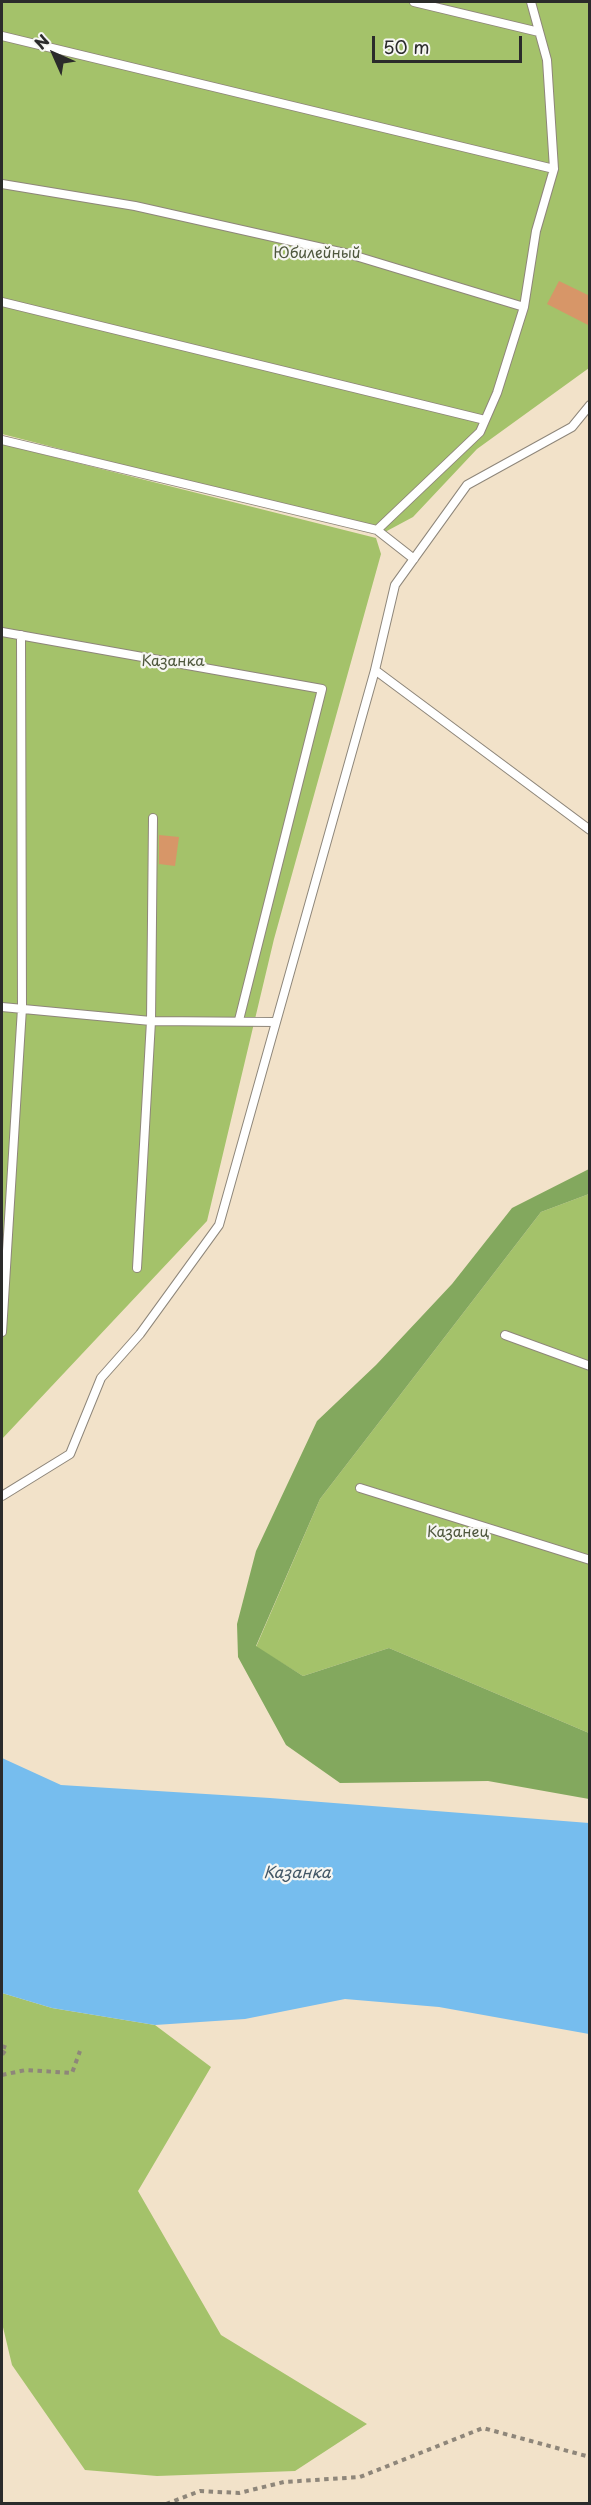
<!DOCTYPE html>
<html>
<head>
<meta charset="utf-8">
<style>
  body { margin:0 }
  #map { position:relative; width:591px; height:2505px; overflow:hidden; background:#f2e2c9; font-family:"Playpen Sans",sans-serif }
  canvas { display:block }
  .frame { position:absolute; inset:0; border:3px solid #2b2b2b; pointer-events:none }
  .north { position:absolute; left:24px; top:24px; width:60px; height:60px; -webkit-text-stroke:4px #f6f6f2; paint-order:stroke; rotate:315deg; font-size:16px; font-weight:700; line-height:24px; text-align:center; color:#2b2b2b }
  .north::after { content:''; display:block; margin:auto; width:21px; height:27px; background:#2b2b2b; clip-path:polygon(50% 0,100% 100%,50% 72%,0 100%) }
  .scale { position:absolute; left:372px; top:36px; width:150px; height:27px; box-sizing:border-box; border:3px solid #2b2b2b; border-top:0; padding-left:8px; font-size:18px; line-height:21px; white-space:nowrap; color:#2b2b2b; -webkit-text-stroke:4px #f6f6f2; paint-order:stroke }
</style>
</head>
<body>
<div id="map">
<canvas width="591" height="2505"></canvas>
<div class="frame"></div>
<div class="north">N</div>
<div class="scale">50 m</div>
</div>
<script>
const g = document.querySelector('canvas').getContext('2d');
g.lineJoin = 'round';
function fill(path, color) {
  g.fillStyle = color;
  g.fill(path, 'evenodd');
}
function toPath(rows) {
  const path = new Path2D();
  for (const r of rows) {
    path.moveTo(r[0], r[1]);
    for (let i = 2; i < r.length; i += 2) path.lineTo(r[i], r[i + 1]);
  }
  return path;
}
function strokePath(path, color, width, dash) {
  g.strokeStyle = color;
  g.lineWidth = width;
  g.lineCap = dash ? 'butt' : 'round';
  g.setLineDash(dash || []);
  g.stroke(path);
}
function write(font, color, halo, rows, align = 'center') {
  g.font = font + ' "Playpen Sans",sans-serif';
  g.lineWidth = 4.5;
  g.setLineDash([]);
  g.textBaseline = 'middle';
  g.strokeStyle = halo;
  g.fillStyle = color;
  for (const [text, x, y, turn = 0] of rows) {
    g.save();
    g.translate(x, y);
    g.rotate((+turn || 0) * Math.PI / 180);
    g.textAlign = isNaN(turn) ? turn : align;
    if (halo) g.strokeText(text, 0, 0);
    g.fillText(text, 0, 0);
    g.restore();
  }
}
const green = toPath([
  [2,2,589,2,589,368,477,449,413,517,385,532,2,434],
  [2,444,376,538,381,554,274,939,207,1221,2,1439],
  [589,1194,589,1733,389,1648,303,1676,256,1647,320,1499,541,1212],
  [2,1993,52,2008,155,2025,211,2067,138,2191,221,2335,367,2424,295,2471,157,2476,85,2470,12,2365,2,2323]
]);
const forest = toPath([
  [589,1169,589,1194,541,1212,320,1499,256,1646,303,1676,389,1648,589,1733,589,1799,488,1781,340,1783,286,1745,238,1657,237,1624,256,1551,317,1421,376,1365,452,1284,512,1208]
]);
const water = toPath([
  [2,1758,61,1785,270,1798,589,1823,589,2034,439,2007,345,1999,245,2019,155,2025,52,2008,2,1993]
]);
const building = toPath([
  [559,281,590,296,590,326,547,304],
  [159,835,179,837,175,866,159,864]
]);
const path = toPath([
  [2,2046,7,2048,2,2055],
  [2,2075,26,2070,72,2073,80,2051],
  [166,2504,200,2491,239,2493,284,2482,360,2477,483,2428,590,2457]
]);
const lane = toPath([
  [414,2,539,32],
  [2,36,554,169],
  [2,184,135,206,349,254,524,307],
  [2,302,485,420],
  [590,405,572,427,467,485,395,585,375,670,590,830],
  [2,440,377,530,414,559],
  [377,530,480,432,497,393,524,307,536,231,554,169,547,60,531,2],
  [2,632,322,689,239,1020],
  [2,1007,151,1021,276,1022],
  [137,1268,151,1021,153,818],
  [2,1332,22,1008,21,635],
  [505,1335,590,1366],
  [360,1488,590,1560],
  [2,1496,70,1454,101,1378,140,1334,219,1225,375,670]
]);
const parkNames = [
  ["Юбилейный",317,254],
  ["Казанка",173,662],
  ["Казанец",458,1533]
];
const waterNames = [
  ["Казанка",297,1874]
];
fill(green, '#a4c26a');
fill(forest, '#83a85e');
fill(water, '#76bdee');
fill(building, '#d79668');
strokePath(lane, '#8e867a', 10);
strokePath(path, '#8e867a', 4, [4.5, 4.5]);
strokePath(lane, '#fff', 8);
write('15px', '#4f583e', '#f6f6f2', parkNames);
write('italic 16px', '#425766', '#f6f6f2', waterNames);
</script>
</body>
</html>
